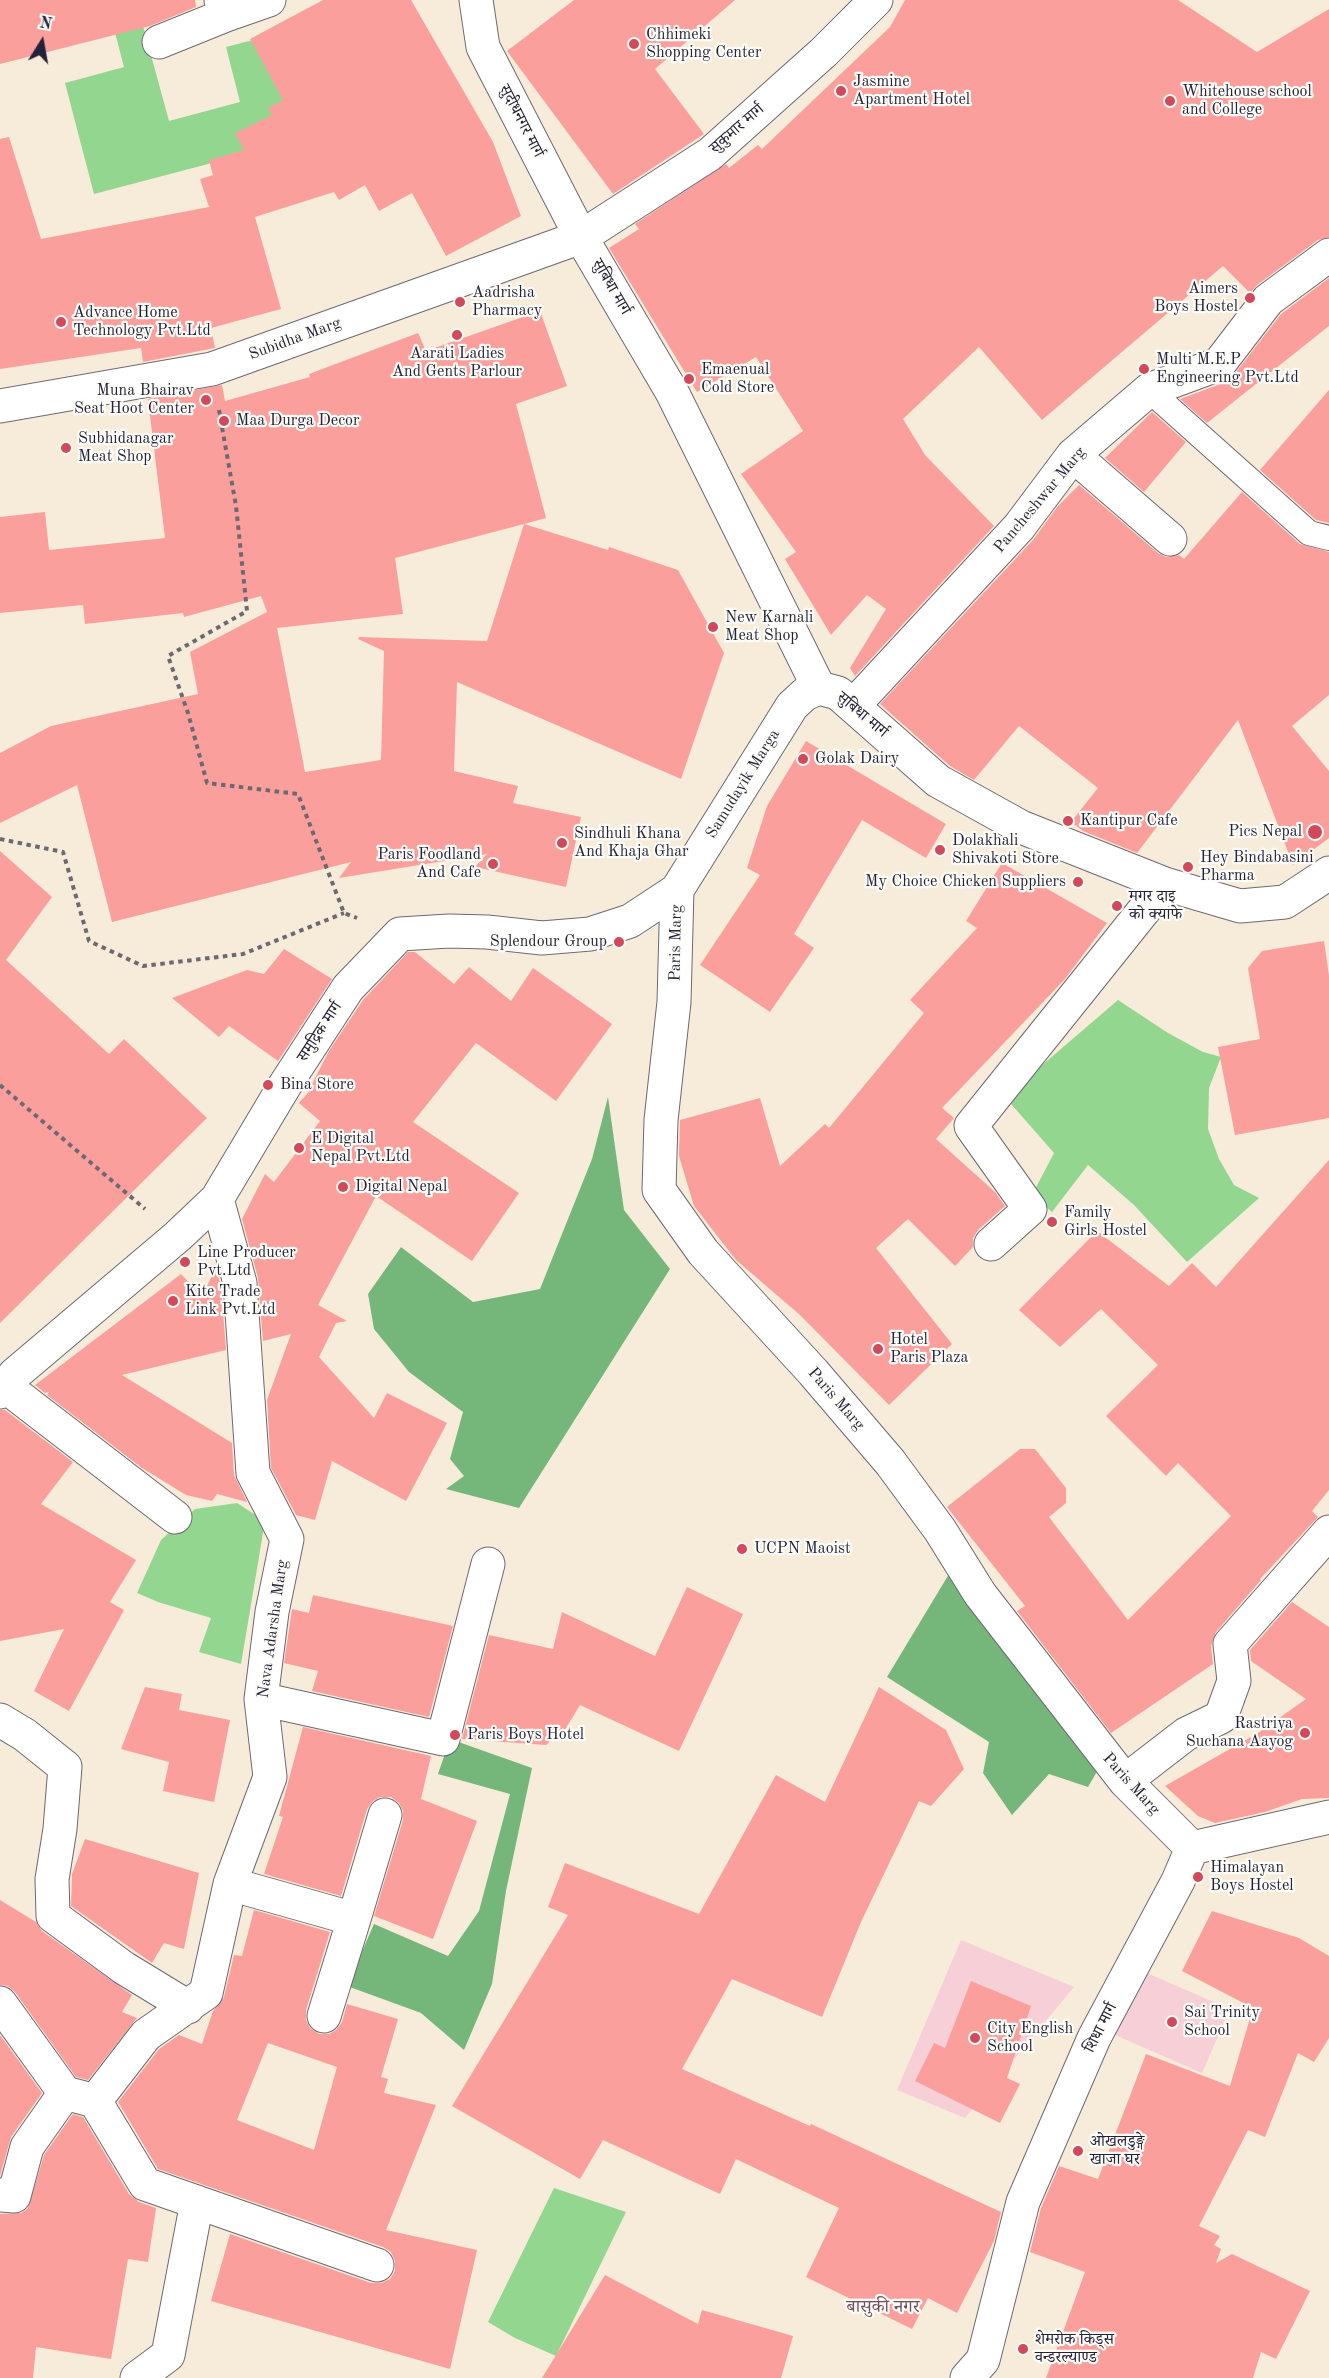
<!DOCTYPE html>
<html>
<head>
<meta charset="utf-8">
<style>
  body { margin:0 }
  #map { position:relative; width:1329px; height:2378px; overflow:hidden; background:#f7ecda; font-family:"Old Standard TT",serif }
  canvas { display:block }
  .north { position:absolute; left:12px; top:12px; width:60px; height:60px; -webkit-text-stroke:4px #fdfcf7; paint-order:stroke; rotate:11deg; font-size:16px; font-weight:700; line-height:24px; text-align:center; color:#22223b }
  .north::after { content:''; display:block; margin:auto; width:21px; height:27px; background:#22223b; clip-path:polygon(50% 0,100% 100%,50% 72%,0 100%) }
</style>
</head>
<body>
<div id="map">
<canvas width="1329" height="2378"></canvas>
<div class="north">N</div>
</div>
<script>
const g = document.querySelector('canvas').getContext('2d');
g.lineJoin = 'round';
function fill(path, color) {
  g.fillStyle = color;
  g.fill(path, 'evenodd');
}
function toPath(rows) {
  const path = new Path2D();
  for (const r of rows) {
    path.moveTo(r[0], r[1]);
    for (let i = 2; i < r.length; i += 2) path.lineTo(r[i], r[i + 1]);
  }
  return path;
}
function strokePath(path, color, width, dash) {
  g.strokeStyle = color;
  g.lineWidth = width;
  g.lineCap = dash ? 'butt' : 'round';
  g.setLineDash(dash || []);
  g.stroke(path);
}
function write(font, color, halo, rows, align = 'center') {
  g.font = font + ' "Old Standard TT","Noto Serif Devanagari",serif';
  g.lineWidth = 4.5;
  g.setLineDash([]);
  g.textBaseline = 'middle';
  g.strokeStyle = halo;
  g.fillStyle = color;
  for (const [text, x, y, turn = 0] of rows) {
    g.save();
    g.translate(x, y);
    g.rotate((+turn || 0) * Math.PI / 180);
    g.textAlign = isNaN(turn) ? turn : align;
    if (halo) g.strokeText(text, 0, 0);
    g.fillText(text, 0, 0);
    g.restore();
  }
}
const built = toPath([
  [961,1940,1074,1987,965,2118,897,2090],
  [1142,1971,1230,2009,1202,2073,1115,2035]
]);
const green = toPath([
  [142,22,169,121,240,102,226,47,276,34,303,139,94,194,65,83,124,67,114,29],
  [1118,1000,1168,1033,1203,1052,1221,1057,1209,1088,1208,1129,1219,1159,1234,1185,1259,1198,1187,1262,1134,1205,1088,1165,1052,1212,1032,1195,1054,1153,1005,1097],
  [237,1503,265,1521,241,1664,199,1652,211,1618,158,1602,137,1593,161,1540,195,1509],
  [554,2188,626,2212,556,2356,515,2338,488,2322]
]);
const forest = toPath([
  [608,1097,624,1210,670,1269,519,1508,446,1489,464,1476,450,1459,463,1412,409,1372,374,1329,368,1294,401,1247,473,1302,540,1289,592,1159],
  [949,1574,1099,1768,1088,1787,1049,1774,1012,1815,983,1773,989,1742,887,1677],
  [450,1739,532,1768,506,1891,492,1984,464,2050,421,2013,347,1986,374,1924,448,1956,479,1911,510,1794,438,1774]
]);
const building = toPath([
  [0,0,195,0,196,7,150,26,0,64],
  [323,0,411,0,493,142,521,216,446,256,412,193,379,211,365,185,339,200,334,192,255,217,281,309,211,328,215,348,143,362,141,348,0,369,0,139,9,137,41,239,209,207,200,179,213,175,209,160,244,150,235,133,272,115,268,108,283,100,250,39],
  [574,0,735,0,655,69,704,134,613,194,507,51],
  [905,0,1178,0,1257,52,1329,9,1329,237,1318,240,1257,285,1250,293,1223,266,1042,420,979,347,903,419,925,455,994,526,855,676,850,668,886,609,867,595,831,635,785,559,796,552,741,474,803,431,756,357,697,392,609,248,639,229,635,224,726,164,729,168,758,145,762,149,890,27],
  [1329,278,1329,326,1207,423,1180,399,1226,382,1233,376,1281,314],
  [540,311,567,386,516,404,546,518,524,524,608,550,609,547,678,570,724,653,681,779,457,682,454,771,518,786,513,803,581,817,566,887,475,867,487,854,339,878,351,862,112,922,77,785,0,823,0,753,51,726,198,694,190,652,267,612,261,596,184,617,183,613,85,624,83,605,0,613,0,517,45,512,49,550,165,538,148,399,222,385,225,401,310,377,309,374,418,333,426,351],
  [524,524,487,641,359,637,358,639,384,651,381,760,305,772,277,628,403,614,395,558],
  [1329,390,1329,523,1316,520,1260,470],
  [1152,412,1186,442,1144,492,1105,458],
  [1079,485,1158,553,1166,557,1179,555,1184,559,1242,492,1300,544,1329,552,1329,695,1292,726,1329,771,1329,838,1293,865,1238,720,1137,853,1083,831,1071,822,1098,788,1019,726,974,780,950,766,880,704,1033,540,1058,506],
  [806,741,946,824,926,858,862,820,794,934,814,948,770,1012,700,965,760,875,747,868,767,806],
  [0,851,52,897,6,960,109,1054,124,1039,207,1118,0,1323],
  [1002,863,1107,923,1065,979,942,1108,954,1118,936,1139,995,1192,1005,1206,978,1230,973,1238,973,1247,955,1266,908,1219,876,1248,952,1344,889,1405,800,1315,736,1260,694,1206,679,1156,680,1120,760,1098,780,1166,825,1124,829,1128,924,1013,910,1000,977,928,966,921],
  [1324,941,1329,976,1329,1118,1235,1135,1218,1047,1260,1039,1248,968,1262,951],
  [284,949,332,979,278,1061,229,1026,219,1037,172,998,247,970,264,974],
  [408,952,415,952,454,984,469,967,511,1001,533,968,612,1024,556,1101,476,1043,413,1122,519,1193,472,1261,376,1196,318,1305,347,1321,336,1323,319,1357,374,1418,387,1393,447,1423,406,1501,332,1461,315,1520,296,1515,271,1468,267,1400,291,1334,263,1341,258,1278,242,1219,265,1174,274,1182,320,1121,299,1103,314,1086,312,1084,329,1051,363,1000],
  [1329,1160,1329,1490,1312,1511,1318,1517,1260,1579,1261,1580,1216,1632,1211,1646,1213,1664,1111,1733,1017,1611,1025,1606,947,1507,1020,1449,1035,1449,1066,1488,1066,1503,1049,1517,1128,1620,1231,1516,1178,1463,1166,1476,1106,1416,1158,1365,1101,1309,1060,1347,1019,1310,1097,1231,1169,1286,1192,1263,1216,1287],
  [216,1268,221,1286,226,1350,122,1375,232,1443,234,1475,247,1502,217,1494,212,1501,186,1495,142,1468,47,1395,49,1392,45,1393,35,1385,181,1274,202,1296],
  [0,1410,5,1410,73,1462,41,1504,136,1560,110,1602,124,1610,69,1711,34,1691,64,1629,0,1641],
  [687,1587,743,1614,679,1751,580,1705,566,1728,546,1745,462,1739,489,1635,553,1649,562,1612,655,1656],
  [313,1595,453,1626,429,1717,312,1691,318,1671,284,1663,292,1609,309,1613],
  [1292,1602,1329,1627,1329,1798,1302,1799,1265,1812,1215,1823,1198,1816,1165,1786,1258,1733,1306,1699,1251,1661,1250,1650],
  [145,1687,182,1694,179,1710,230,1720,214,1802,163,1791,169,1762,121,1749],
  [879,1687,946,1730,964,1769,931,1806,919,1801,861,1922,822,2017,732,1979,682,2069,810,2126,811,2124,1001,2212,994,2241,957,2313,928,2298,912,2329,806,2277,839,2208,736,2159,720,2194,603,2140,580,2179,452,2106,568,1915,548,1907,565,1863,699,1914,776,1775,825,1802],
  [303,1727,431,1756,421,1799,477,1821,433,1939,374,1916,403,1820,403,1811,399,1803,391,1797,380,1797,373,1801,367,1809,341,1896,264,1874,283,1817,279,1816],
  [85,1839,199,1873,184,1949,164,1943,152,1963,71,1906,72,1874],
  [0,1900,36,1922,42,1931,132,1995,122,2012,137,2018,88,2080,76,2077,15,1992,8,1986,0,1985],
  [254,1910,330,1932,306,2010,306,2020,310,2028,319,2034,329,2034,336,2030,342,2022,347,2004,398,2019,381,2077,388,2079,384,2093,436,2105,386,2230,477,2250,450,2369,211,2301,230,2234,371,2283,381,2283,390,2279,395,2271,395,2261,391,2252,383,2247,158,2169,118,2102,159,2049,179,2035,202,2044,213,2011,224,1997,234,1955,242,1956],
  [268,2043,337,2067,314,2150,237,2120],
  [1212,1911,1299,1938,1329,1956,1329,2038,1314,2062,1298,2053,1265,2137,1248,2130,1199,2226,1220,2236,1214,2245,1221,2249,1216,2263,1232,2254,1310,2291,1276,2359,1261,2352,1253,2378,1046,2378,1085,2272,1030,2252,1041,2208,1059,2166,1098,2179,1146,2054,1230,2086,1253,2008,1182,1971],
  [971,1981,1031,2006,1007,2078,1020,2084,1000,2123,915,2081,934,2043,945,2048],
  [0,2035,42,2093,11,2137,0,2176],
  [73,2114,83,2117,129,2194,139,2202,156,2208,148,2262,128,2259,111,2359,36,2347,33,2378,0,2378,0,2214,21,2213,28,2208,44,2155],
  [605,2275,698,2324,702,2310,793,2336,781,2378,542,2378]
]);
const path = toPath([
  [219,410,236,506,247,611,168,656,188,713,207,783,298,794,344,913,357,918],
  [0,839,63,852,89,941,143,966,243,954,344,913],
  [0,1085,145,1209]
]);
const service = toPath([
  [1149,390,1309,533,1329,538]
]);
const minor = toPath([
  [221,0,226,15,269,0],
  [476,0,483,47,581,237,672,392,819,688,838,693,938,781,1021,827,1165,884,1240,906,1285,902,1329,873],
  [159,42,226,15],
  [0,406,212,369,581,237,710,154,824,52,876,0],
  [1073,455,1170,539],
  [853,706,1019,527,1073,455,1149,390,1219,364,1268,300,1329,255],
  [677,890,674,1002,661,1120,659,1190,703,1252,813,1372,890,1462,940,1530,980,1594,1125,1781,1192,1848],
  [991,1244,1030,1209,971,1126,1165,884],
  [5,1386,175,1517],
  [0,1392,15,1374,178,1236,217,1199,285,1085,348,988,400,934,449,931,487,932,542,938,590,934,630,921,677,890,792,706,805,694,819,688],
  [261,1699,443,1739,488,1564],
  [0,1720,25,1735,65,1767,60,1829,52,1879,53,1916,124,1968,188,2007],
  [1125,1781,1186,1734,1221,1717,1234,1681,1230,1644,1329,1532],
  [230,1884,354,1919,385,1815],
  [0,2003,65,2093],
  [324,2016,354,1919],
  [95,2101,145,2184,377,2265],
  [0,2195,14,2196,27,2147,65,2093,95,2101,146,2035,206,1993,230,1884,270,1777,261,1699,272,1612,287,1539,253,1473,240,1283,217,1199],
  [137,2378,168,2355,197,2202],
  [967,2378,983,2360,1023,2202,1094,2038,1178,1881,1192,1848,1329,1817]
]);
const markers = [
  [634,44,6,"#d1495b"],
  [841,91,6,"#d1495b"],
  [1170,101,6,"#d1495b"],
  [1250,298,6,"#d1495b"],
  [460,302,6,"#d1495b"],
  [61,322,6,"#d1495b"],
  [457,335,6,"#d1495b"],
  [1144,369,6,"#d1495b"],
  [689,379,6,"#d1495b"],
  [206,400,6,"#d1495b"],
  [224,421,6,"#d1495b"],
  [66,448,6,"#d1495b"],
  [713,627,6,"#d1495b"],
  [803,759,6,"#d1495b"],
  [1068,821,6,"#d1495b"],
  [1315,832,8,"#d1495b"],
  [562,843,6,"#d1495b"],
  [940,850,6,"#d1495b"],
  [493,864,6,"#d1495b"],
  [1188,867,6,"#d1495b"],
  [1078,882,6,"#d1495b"],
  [1117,906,6,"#d1495b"],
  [619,942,6,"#d1495b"],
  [268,1085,6,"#d1495b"],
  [299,1148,6,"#d1495b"],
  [343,1187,6,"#d1495b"],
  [1052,1222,6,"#d1495b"],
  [185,1262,6,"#d1495b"],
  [173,1301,6,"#d1495b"],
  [878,1349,6,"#d1495b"],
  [742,1549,6,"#d1495b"],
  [1305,1733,6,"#d1495b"],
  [455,1735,6,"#d1495b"],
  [1198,1877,6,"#d1495b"],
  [1172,2022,6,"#d1495b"],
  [975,2038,6,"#d1495b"],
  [1078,2151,6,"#d1495b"],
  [1023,2349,6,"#d1495b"]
];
const poiNames = [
  ["Chhimeki",646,35],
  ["Shopping Center",646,53],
  ["Jasmine",853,82],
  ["Apartment Hotel",853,100],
  ["Whitehouse school",1182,92],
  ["and College",1182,110],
  ["Aimers",1238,289,"right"],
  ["Boys Hostel",1238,307,"right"],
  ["Aadrisha",472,293],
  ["Pharmacy",472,311],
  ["Advance Home",73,313],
  ["Technology Pvt.Ltd",73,331],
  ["Aarati Ladies",457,354,"center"],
  ["And Gents Parlour",457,372,"center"],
  ["Multi M.E.P",1156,360],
  ["Engineering Pvt.Ltd",1156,378],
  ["Emaenual",701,370],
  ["Cold Store",701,388],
  ["Muna Bhairav",194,391,"right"],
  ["Seat Hoot Center",194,409,"right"],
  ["Maa Durga Decor",236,421],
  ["Subhidanagar",78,439],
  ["Meat Shop",78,457],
  ["New Karnali",725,618],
  ["Meat Shop",725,636],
  ["Golak Dairy",815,759],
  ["Kantipur Cafe",1080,821],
  ["Pics Nepal",1302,832,"right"],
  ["Sindhuli Khana",574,834],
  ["And Khaja Ghar",574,852],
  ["Dolakhali",952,841],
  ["Shivakoti Store",952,859],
  ["Paris Foodland",481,855,"right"],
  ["And Cafe",481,873,"right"],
  ["Hey Bindabasini",1200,858],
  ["Pharma",1200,876],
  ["My Choice Chicken Suppliers",1066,882,"right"],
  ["मगर दाइ",1129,897],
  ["को क्याफे",1129,915],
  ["Splendour Group",607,942,"right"],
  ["Bina Store",280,1085],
  ["E Digital",311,1139],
  ["Nepal Pvt.Ltd",311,1157],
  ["Digital Nepal",355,1187],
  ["Family",1064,1213],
  ["Girls Hostel",1064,1231],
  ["Line Producer",197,1253],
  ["Pvt.Ltd",197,1271],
  ["Kite Trade",185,1292],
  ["Link Pvt.Ltd",185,1310],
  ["Hotel",890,1340],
  ["Paris Plaza",890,1358],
  ["UCPN Maoist",754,1549],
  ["Rastriya",1293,1724,"right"],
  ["Suchana Aayog",1293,1742,"right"],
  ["Paris Boys Hotel",467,1735],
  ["Himalayan",1210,1868],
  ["Boys Hostel",1210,1886],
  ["Sai Trinity",1184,2013],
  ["School",1184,2031],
  ["City English",987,2029],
  ["School",987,2047],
  ["ओखलडुङ्गे",1090,2142],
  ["खाजा घर",1090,2160],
  ["शेमरोक किड्स",1035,2340],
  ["वन्डरल्याण्ड",1035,2358]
];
const streetNames = [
  ["सुदीधनगर मार्ग",521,121,63],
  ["सुकुमार मार्ग",737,129,-41],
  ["सुबिधा मार्ग",611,287,60],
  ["Subidha Marg",295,339,-20],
  ["Pancheshwar Marg",1040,500,-50],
  ["सुबिधा मार्ग",862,715,40],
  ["Samudayik Marga",743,784,-58],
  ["Paris Marg",676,943,-89],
  ["समुद्रिक मार्ग",320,1032,-57],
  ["Paris Marg",836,1399,49],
  ["Nava Adarsha Marg",273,1629,-82],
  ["Paris Marg",1131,1784,48],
  ["शिधा मार्ग",1101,2028,-63]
];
const neighbourhoodNames = [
  ["बासुकी नगर",883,2307]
];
fill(built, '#f6cfd7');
fill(green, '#92d68f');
fill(forest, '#75b77a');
fill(building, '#fa9f9c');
strokePath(service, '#6d6973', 26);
strokePath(minor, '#6d6973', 35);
strokePath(path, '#6d6973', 4, [4.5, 4.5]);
strokePath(service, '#fff', 24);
strokePath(minor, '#fff', 33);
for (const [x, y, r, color] of markers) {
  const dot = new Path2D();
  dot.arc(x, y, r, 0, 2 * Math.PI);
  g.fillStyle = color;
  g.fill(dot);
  strokePath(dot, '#fdfcf7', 2);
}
write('16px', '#22223b', '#fdfcf7', poiNames, 'left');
write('16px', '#22223b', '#fdfcf7', streetNames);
write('18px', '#6e4e5d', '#fdfcf7', neighbourhoodNames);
</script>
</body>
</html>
